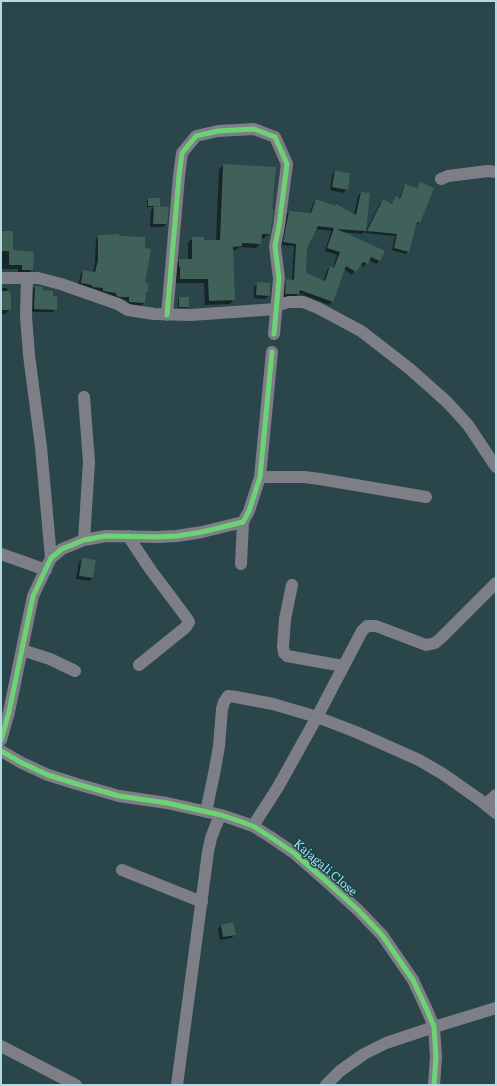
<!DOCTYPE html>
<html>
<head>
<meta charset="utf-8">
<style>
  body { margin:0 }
  #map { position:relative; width:497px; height:1086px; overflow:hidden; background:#2b464a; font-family:Literata,serif }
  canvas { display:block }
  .frame { position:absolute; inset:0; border:2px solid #b1dae2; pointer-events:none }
</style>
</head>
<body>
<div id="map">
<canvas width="497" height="1086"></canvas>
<div class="frame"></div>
</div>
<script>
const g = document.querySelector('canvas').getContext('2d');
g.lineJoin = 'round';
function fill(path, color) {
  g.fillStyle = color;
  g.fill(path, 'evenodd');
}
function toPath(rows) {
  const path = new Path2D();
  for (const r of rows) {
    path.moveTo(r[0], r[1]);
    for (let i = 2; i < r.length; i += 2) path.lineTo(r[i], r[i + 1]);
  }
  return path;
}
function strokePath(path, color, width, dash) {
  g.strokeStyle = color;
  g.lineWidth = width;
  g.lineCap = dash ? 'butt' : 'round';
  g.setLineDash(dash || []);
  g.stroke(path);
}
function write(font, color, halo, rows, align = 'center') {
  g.font = font + ' Literata,serif';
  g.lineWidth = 3;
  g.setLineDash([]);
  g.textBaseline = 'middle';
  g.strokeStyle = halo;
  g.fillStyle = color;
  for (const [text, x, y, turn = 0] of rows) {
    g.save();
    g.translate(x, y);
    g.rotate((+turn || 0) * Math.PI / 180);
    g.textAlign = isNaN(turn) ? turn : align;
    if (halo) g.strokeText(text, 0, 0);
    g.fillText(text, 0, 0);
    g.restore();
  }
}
const shadow = toPath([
  [223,165,269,234,264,238,261,238,260,244,256,248,239,247,236,250,232,250,234,299,230,304,205,305,204,283,176,283,175,264,180,260,188,260,188,242,193,238,203,242,216,241,219,170],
  [335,172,347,189,343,193,330,190,332,175],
  [420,183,433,188,419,223,416,225,415,225,408,251,406,254,392,250,395,236,365,233,380,203,383,201,391,205,396,198,399,199,403,188,405,185,416,189],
  [361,193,365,231,362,234,342,232,384,252,379,261,376,264,368,260,364,267,360,264,352,275,344,269,332,302,329,305,299,293,295,297,283,297,284,283,287,280,292,281,294,246,281,245,286,215,289,212,310,213,313,203,316,200,354,215,358,196],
  [316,229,331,231,325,251,337,255,333,268,330,267,327,270,323,282,305,274,306,248],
  [148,199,159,206,157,207,166,224,163,227,150,227,151,210,155,207,147,207,147,200],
  [1,235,12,251,33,253,32,270,27,274,18,274,18,269,1,269],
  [99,236,144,284,147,284,147,292,145,295,144,303,141,306,127,305,127,300,116,299,100,294,101,291,89,289,78,285,81,274,83,271,93,273,95,263,96,239],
  [258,283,269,296,265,299,254,298,254,287],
  [35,287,41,291,52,297,56,309,53,312,31,312,32,290],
  [1,288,7,288,10,309,5,314,1,314],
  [179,298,188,298,188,307,187,308,178,308,178,299],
  [83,559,93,578,89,581,76,579,79,562],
  [233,923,235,935,231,938,220,940,218,929,221,925]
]);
const building = toPath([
  [223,164,276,167,272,209,274,209,270,234,262,234,261,244,242,243,242,246,233,247,235,300,209,301,208,279,180,279,180,267,179,267,179,259,192,259,192,237,204,237,204,240,220,240],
  [335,171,350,173,348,190,332,187],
  [420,182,434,188,420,223,417,222,409,252,394,248,397,234,367,231,383,199,392,204,396,196,400,199,405,184,417,188],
  [361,192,370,193,366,231,337,229,385,251,380,261,371,257,368,264,363,262,356,272,346,266,333,302,300,290,299,294,285,294,286,279,294,280,296,244,283,242,289,211,311,213,316,199,335,206,336,204,356,215],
  [318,226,334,228,327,248,340,252,334,268,330,266,325,281,306,273,307,248],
  [148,198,160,198,160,206,148,206],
  [154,206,169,207,167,224,153,224],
  [1,231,13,231,13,250,34,252,33,270,22,270,22,265,9,265,9,251,1,251],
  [119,234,119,236,145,237,145,248,151,249,145,283,148,283,148,292,146,292,145,303,129,302,129,297,119,297,116,295,116,293,103,291,103,288,92,287,92,285,81,283,83,270,95,272,98,260,98,235],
  [257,282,270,283,270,296,256,295],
  [35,286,43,287,42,290,53,291,53,296,57,296,57,310,34,309],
  [1,291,10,291,10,295,11,295,11,310,1,310],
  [179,297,189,297,189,307,179,307],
  [82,558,96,560,93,578,79,576],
  [233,922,236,935,223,937,221,925]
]);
const minor = toPath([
  [441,179,448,176,488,171,496,172],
  [1,278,38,278,61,284,118,304,128,310,154,314,191,315,276,309],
  [27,278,26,316,29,355,41,447,51,558],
  [282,304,289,302,303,302,318,308,361,331,383,348,410,369,447,402,468,425,496,467],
  [167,315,179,176,182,153,196,136,218,131,254,129,275,137,287,164,279,226,275,246,279,279,274,334],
  [260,477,304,477,320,479,426,497],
  [128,536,150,569,186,617,189,622,186,627,139,665],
  [84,540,89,462,84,397],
  [1,554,46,570],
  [241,564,243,522],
  [292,585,285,619,283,647,284,653,287,656,343,666],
  [22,650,50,659,75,671],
  [1,740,9,712,33,596,51,558,62,549,84,540,106,536,157,537,177,536,202,532,243,522,249,511,260,477,272,352],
  [1,751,22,763,48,775,77,784,119,796,167,803,221,815,233,819,253,826,269,836,294,853,325,880,358,910,382,935,413,980,427,1010,434,1027,436,1057,434,1085],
  [486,804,496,795],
  [206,812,215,769,219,746,222,709,224,702,228,696,236,697,273,704,317,717,356,732,419,760,443,774,480,800,496,813],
  [253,826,278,787,317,717,362,631,367,626,376,626,426,645,435,643,441,638,496,583],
  [122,870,202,902],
  [1,1046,76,1085],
  [177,1085,208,852,211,838,216,825,221,815],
  [326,1085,340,1071,364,1054,386,1043,434,1027,496,1008]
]);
const cycleway = toPath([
  [167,315,179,176,182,153,196,136,218,131,254,129,275,137,287,164,279,226,275,246,279,279,274,334],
  [1,740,9,712,33,596,51,558,62,549,84,540,106,536,157,537,177,536,202,532,243,522,249,511,260,477,272,352],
  [1,751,22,763,48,775,77,784,119,796,167,803,221,815,233,819,253,826,269,836,294,853,325,880,358,910,382,935,413,980,427,1010,434,1027,436,1057,434,1085]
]);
const streetNames = [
  ["Kajagali Close",325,868,41]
];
fill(shadow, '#0007');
fill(building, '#3f6159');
strokePath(minor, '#7e7f86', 12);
strokePath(cycleway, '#6cd273', 5);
write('12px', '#b1dae2', '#12454c', streetNames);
</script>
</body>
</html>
